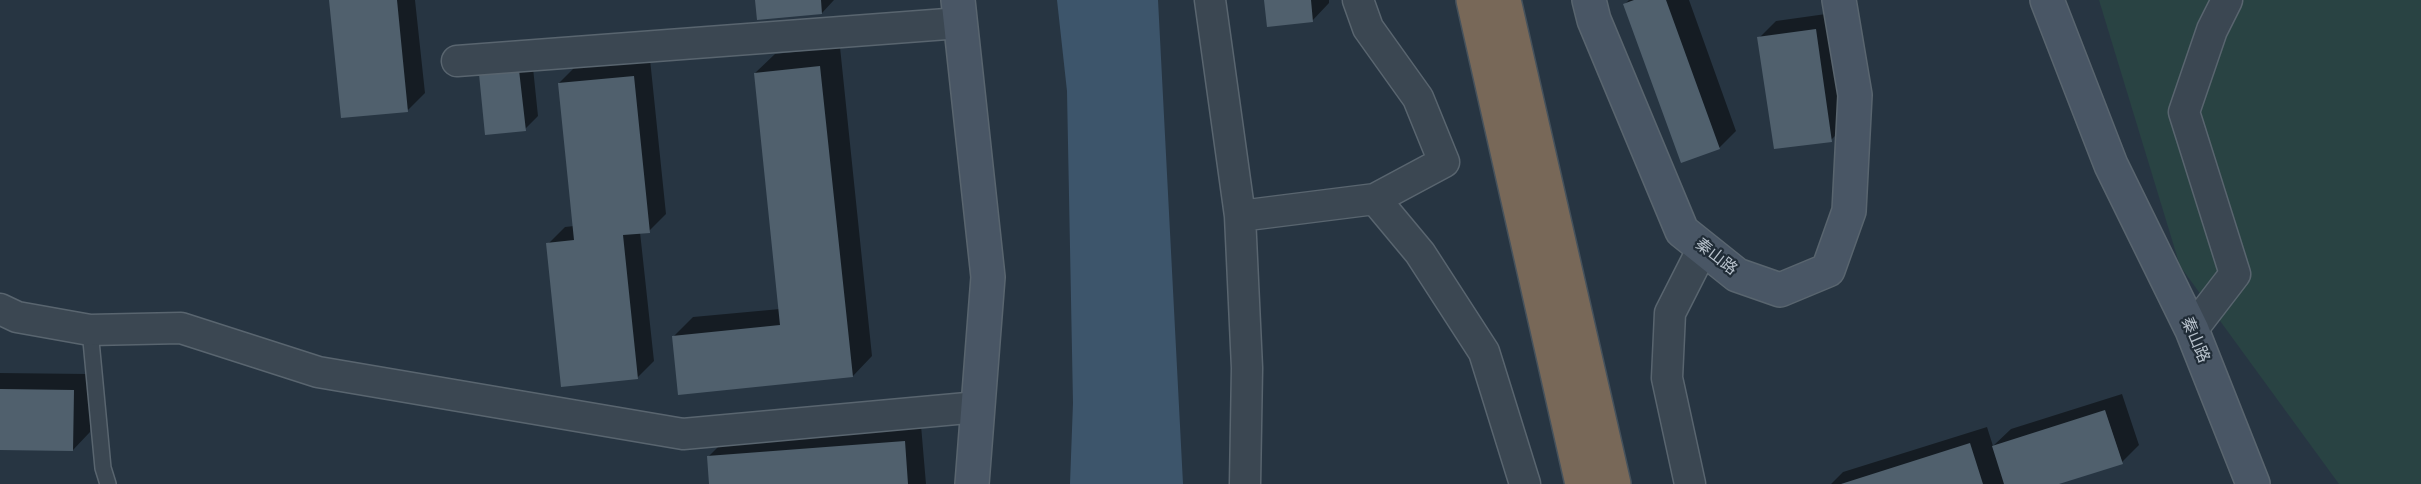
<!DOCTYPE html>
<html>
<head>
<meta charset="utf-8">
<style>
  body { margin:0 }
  canvas { display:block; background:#273542 }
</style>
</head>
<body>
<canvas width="2421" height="484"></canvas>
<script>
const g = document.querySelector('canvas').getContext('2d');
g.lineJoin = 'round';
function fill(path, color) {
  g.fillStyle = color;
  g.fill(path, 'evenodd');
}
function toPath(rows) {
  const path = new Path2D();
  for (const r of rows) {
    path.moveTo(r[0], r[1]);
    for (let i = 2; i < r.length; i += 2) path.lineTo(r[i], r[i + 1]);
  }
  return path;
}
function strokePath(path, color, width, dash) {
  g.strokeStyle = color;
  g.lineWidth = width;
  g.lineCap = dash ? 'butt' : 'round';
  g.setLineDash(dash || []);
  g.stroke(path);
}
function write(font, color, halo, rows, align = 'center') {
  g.font = font + ' "Fira Sans","Noto Sans SC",sans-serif';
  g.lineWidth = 4.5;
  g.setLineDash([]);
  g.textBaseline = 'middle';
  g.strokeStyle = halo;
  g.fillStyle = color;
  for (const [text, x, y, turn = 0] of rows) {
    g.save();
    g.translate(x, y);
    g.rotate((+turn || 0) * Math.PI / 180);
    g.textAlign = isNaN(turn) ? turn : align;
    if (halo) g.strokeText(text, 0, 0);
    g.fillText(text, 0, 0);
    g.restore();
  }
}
const green = toPath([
  [2099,0,2421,0,2421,484,2339,484,2180,266]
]);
const water = toPath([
  [1057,0,1158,0,1183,484,1070,484,1073,403,1067,91]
]);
const shadow = toPath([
  [330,0,415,0,425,93,408,110],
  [757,0,834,0,822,13],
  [1265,0,1329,0,1329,3,1312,21],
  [1629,0,1689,0,1736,131,1719,148,1625,4],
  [1833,13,1848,123,1831,140,1759,38,1776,21],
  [840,47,872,356,853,376,673,337,693,317,780,309,755,73,775,54],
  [532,58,538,116,525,129,493,61],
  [650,59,666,214,649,231,640,232,654,361,637,378,548,244,565,227,574,226,559,83,576,66],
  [0,373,90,374,90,432,73,450,0,449],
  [2122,394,2139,445,2122,462,2054,484,1831,484,1843,472,1987,427,1993,446,2011,429],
  [921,425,926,484,711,484,708,457,725,440]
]);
const building = toPath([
  [329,0,397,0,408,112,341,118],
  [755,0,821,0,822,14,757,20],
  [1264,0,1311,0,1313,22,1267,27],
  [1634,0,1666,0,1720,149,1681,163,1623,4],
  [1816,29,1832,142,1774,149,1757,37],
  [820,66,853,377,678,395,672,336,780,325,754,73],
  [519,70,526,131,485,135,479,74],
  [634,76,650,233,623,235,638,379,561,387,546,243,574,240,558,83],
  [0,389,74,390,73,451,0,450],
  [2105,410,2123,464,2059,484,2004,484,1992,446],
  [905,441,908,484,709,484,707,456],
  [1970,443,1983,484,1841,484]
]);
const lane = toPath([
  [90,330,103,468,108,484]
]);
const street = toPath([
  [1210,0,1240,216,1247,368,1245,484],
  [1358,0,1368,28,1418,98,1444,162,1375,199],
  [457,61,960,23],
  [1240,216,1375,199,1420,253,1484,352,1525,484],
  [0,309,17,317,90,330,181,328,318,372,683,434,978,407],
  [2192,330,2235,274,2184,112,2212,30,2227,0],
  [1690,484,1667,378,1670,313,1703,248]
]);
const secondary = toPath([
  [958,0,988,277,972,484],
  [1589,0,1594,20,1682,231,1737,275,1780,290,1828,270,1849,211,1855,95,1839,0],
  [2047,0,2111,165,2192,330,2253,484]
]);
const highway = toPath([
  [1473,0,1582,484],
  [1504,0,1614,484]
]);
const streetNames = [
  ["秦山路",1716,257,38],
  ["秦山路",2195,340,67]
];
fill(green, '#294343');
fill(water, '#3d556b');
fill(shadow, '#0007');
fill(building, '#50606d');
strokePath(lane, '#59656f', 18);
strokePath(street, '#59656f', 33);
strokePath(secondary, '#59656f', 36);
strokePath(highway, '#46525c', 36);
strokePath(lane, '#3b4752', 15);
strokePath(street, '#3b4752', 30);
strokePath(secondary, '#495665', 33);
strokePath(highway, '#786858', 33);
write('16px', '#b8c2cc', '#202c37', streetNames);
</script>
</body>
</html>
